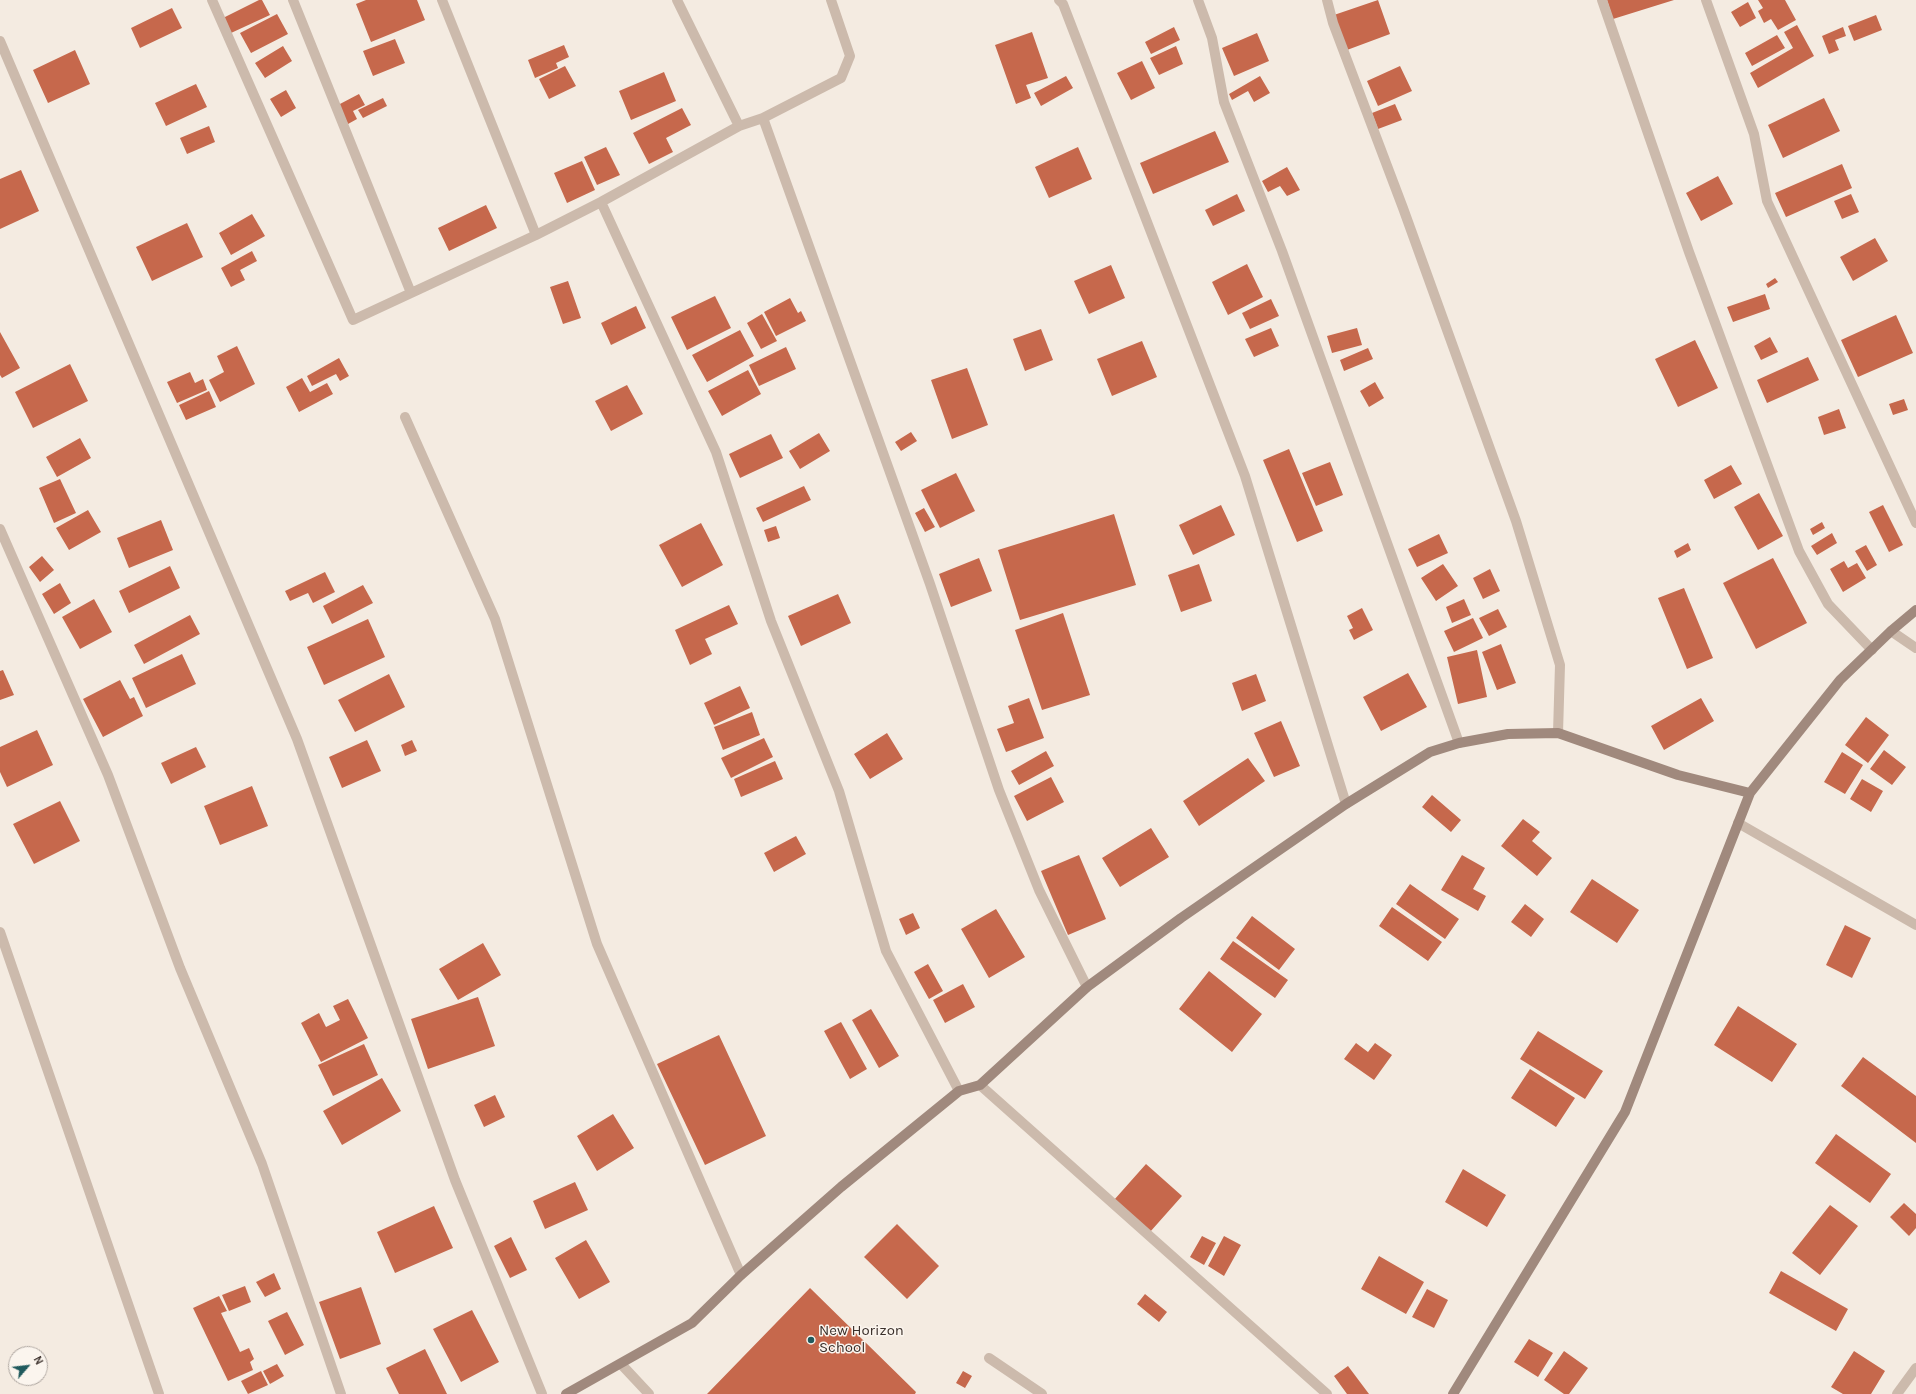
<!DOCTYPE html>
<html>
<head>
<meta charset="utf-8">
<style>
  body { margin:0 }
  #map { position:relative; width:1916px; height:1394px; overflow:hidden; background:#f4ebe1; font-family:Karla,sans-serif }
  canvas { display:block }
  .north { position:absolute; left:8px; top:1346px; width:40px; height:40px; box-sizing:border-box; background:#fbf5ee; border:1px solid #aea6a0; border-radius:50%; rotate:62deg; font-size:11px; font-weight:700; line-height:16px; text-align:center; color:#3b302b }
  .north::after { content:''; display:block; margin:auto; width:14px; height:18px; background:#205a5d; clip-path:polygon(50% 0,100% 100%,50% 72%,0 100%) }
</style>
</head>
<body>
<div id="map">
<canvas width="1916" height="1394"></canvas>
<div class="north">N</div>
</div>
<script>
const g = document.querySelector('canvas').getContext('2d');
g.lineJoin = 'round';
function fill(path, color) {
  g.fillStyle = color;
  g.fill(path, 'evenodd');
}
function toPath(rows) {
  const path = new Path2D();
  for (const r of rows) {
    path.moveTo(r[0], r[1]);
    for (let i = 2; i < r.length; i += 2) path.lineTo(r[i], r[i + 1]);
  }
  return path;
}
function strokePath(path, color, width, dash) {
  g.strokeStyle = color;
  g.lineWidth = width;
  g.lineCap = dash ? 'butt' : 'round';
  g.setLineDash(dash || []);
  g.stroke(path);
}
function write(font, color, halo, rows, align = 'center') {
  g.font = font + ' Karla,sans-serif';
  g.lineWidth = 3;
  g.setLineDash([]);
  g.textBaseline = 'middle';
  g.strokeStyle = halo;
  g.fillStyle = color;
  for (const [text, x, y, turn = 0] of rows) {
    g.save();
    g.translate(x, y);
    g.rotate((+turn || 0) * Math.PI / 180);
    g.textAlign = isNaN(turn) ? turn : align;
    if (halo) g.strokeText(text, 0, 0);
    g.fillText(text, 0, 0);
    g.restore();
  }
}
const building = toPath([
  [259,0,262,0,270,15,231,33,223,18],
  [366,0,417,0,425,20,371,42,356,4],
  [1378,0,1390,34,1347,50,1334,15],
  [1607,0,1674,0,1613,19],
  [1758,0,1785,0,1796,20,1778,30,1771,19,1764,23,1758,11,1763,8],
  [1748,2,1756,18,1740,27,1731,12],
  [172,8,182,28,140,48,131,28],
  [277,14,288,34,251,53,240,33],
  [1876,15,1882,30,1854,41,1848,26],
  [1797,25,1814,56,1758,88,1750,73,1793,48,1784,32],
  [1174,27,1180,40,1151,54,1145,42],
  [1843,27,1846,36,1835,40,1839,50,1829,54,1822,36],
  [1032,32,1048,78,1026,85,1031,98,1016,104,995,45],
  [1257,33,1269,61,1234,76,1222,48],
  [1777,35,1785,48,1752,66,1745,53],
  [395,39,405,63,373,76,363,51],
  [564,45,569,57,556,63,558,68,535,78,528,60],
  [283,46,292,61,265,78,255,63],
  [1176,46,1183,64,1159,75,1150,58],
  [75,50,90,84,48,103,33,70],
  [1142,61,1155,88,1131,100,1117,73],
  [565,66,576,86,549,99,539,79],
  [1400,66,1412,91,1378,106,1367,81],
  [664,72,676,101,631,120,619,91],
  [1066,76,1073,88,1041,106,1034,93],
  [1260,76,1270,93,1254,102,1248,91,1232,100,1229,94],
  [196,84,207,107,166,126,155,103],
  [286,90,296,108,281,117,270,99],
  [359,94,365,105,353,111,357,119,348,124,338,105],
  [383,98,387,106,363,118,358,110],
  [1824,98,1840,131,1783,158,1768,125],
  [1395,104,1402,120,1378,129,1372,113],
  [682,108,691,125,666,138,673,152,649,164,633,133],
  [209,126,215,142,187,154,180,138],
  [1215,131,1229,162,1153,194,1140,163],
  [606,147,620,175,597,185,584,157],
  [1078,147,1092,179,1049,198,1035,167],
  [582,161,595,190,567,203,554,173],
  [1842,164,1852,188,1786,217,1775,193],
  [1287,167,1300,190,1287,196,1280,186,1268,192,1262,181],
  [21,170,39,211,0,229,0,179],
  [1718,176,1733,204,1701,221,1686,193],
  [1237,194,1245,211,1213,226,1205,210],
  [1851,194,1859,212,1842,219,1834,201],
  [486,205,497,228,449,251,438,228],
  [252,214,265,236,231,255,219,233],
  [187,223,203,257,152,281,136,247],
  [1875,238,1888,261,1853,281,1840,257],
  [252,251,257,261,240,270,245,280,231,287,221,268],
  [1247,264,1263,297,1228,315,1212,282],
  [1111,265,1125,298,1089,314,1074,281],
  [1775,278,1778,282,1768,288,1766,284],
  [568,281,581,318,563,324,550,287],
  [1765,294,1770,309,1733,322,1727,307],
  [715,296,731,328,687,350,671,317],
  [790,298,798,313,801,311,806,321,776,336,764,312],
  [1271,299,1279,316,1250,329,1242,313],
  [636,306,646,328,611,345,601,323],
  [762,314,777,341,761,349,747,323],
  [1896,315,1913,353,1858,377,1841,340],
  [1271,328,1279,346,1254,357,1245,339],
  [1357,328,1362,345,1332,353,1327,336],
  [1041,329,1053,360,1025,371,1013,339],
  [740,330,754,356,707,382,692,355],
  [0,332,20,368,2,378,0,375],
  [1770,337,1778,352,1761,360,1754,346],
  [1695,340,1718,388,1678,407,1655,359],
  [1142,341,1157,377,1112,396,1097,359],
  [237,346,255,384,220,402,209,380,224,372,217,356],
  [786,347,796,369,759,386,749,365],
  [1368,348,1373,359,1344,371,1340,360],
  [1808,357,1819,380,1767,403,1757,380],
  [339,358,349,376,340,381,336,374,312,386,307,376],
  [70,364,88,401,33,428,15,392],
  [967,368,988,425,952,439,931,380],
  [748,370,761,394,722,416,708,391],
  [190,372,195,383,203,379,207,390,177,403,167,382],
  [302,378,310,392,327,383,333,394,299,412,286,387],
  [1375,382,1384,398,1369,407,1360,391],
  [627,385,643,414,611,431,595,401],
  [209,391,216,407,186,420,179,405],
  [1904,399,1908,410,1893,415,1889,404],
  [1839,409,1846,428,1824,435,1818,417],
  [911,432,917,441,901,451,895,442],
  [819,433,830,451,800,469,789,451],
  [771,434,783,458,740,478,729,454],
  [80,438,91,458,57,477,46,457],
  [1289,449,1323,531,1297,542,1263,460],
  [1330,462,1343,495,1316,506,1302,473],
  [1731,465,1742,484,1714,499,1704,480],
  [956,473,975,511,940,528,921,490],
  [60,479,76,513,54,523,39,488],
  [804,486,811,500,763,522,756,508],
  [1759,493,1783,536,1758,550,1734,507],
  [1221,505,1235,535,1193,555,1179,525],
  [1883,505,1903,545,1889,552,1869,512],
  [924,508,935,527,925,532,915,513],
  [88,510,101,532,69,550,56,528],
  [1114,514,1136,585,1020,620,998,550],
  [161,520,173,550,129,568,117,538],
  [1822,522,1825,528,1813,535,1810,529],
  [701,523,723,565,682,587,659,545],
  [776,526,780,538,768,542,764,530],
  [1832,533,1837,543,1817,555,1811,546],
  [1439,534,1448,553,1417,567,1408,549],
  [1688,543,1691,550,1677,558,1674,551],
  [1866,545,1877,565,1867,571,1855,551],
  [42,556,54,570,40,582,29,567],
  [979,558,992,591,951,607,939,574],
  [1773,558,1807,623,1756,649,1723,583],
  [1844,561,1848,568,1857,563,1866,578,1843,592,1830,569],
  [1199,564,1212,601,1181,612,1168,575],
  [1443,564,1458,586,1436,601,1421,578],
  [170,566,180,588,129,613,119,591],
  [1490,569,1500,591,1483,599,1473,578],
  [325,572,335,592,313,603,308,593,290,601,285,591],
  [60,583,71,603,54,614,42,594],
  [363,585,373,603,332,624,323,606],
  [1684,588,1713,658,1687,669,1658,598],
  [838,594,851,623,801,646,788,616],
  [94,599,112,632,80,649,62,617],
  [1464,599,1471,615,1452,623,1446,607],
  [729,605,738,624,705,639,712,654,690,665,675,630],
  [1362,608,1373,630,1354,640,1349,630,1353,628,1347,616],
  [1498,609,1507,627,1489,636,1479,618],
  [1063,613,1090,695,1042,710,1015,630],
  [190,615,200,634,144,664,134,645],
  [1473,618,1483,638,1454,652,1444,631],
  [368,619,385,657,324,685,307,647],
  [1501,644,1516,683,1497,690,1482,652],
  [1477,650,1487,697,1458,704,1447,657],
  [182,654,196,684,146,708,132,678],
  [3,670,14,695,0,700,0,671],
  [1408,673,1427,707,1381,731,1363,697],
  [389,674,405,707,355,732,338,700],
  [1256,674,1266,701,1242,711,1232,683],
  [120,680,130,699,134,697,143,716,103,737,83,699],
  [740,686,750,708,714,725,704,703],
  [1029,698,1044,738,1006,752,997,729,1014,723,1008,706],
  [1701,698,1714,721,1664,750,1651,726],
  [752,712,760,735,723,750,714,727],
  [1866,717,1889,735,1868,763,1845,745],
  [1281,721,1300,766,1274,777,1254,733],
  [37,730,53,765,7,787,0,772,0,747],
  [887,733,903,759,870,779,854,754],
  [764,738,773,757,731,778,721,758],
  [367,740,381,771,342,788,329,757],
  [412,740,417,751,405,756,401,745],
  [196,747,206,767,171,784,161,763],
  [1884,750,1906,767,1892,785,1870,769],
  [1046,751,1054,766,1019,785,1011,771],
  [1842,752,1863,765,1845,794,1824,782],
  [1248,758,1265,781,1199,826,1183,801],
  [775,761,783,779,741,797,734,779],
  [1051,777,1064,802,1027,821,1014,796],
  [1862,779,1883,791,1871,812,1850,799],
  [252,786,268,826,220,845,204,806],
  [1432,795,1461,820,1451,832,1422,807],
  [60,801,80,841,34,864,13,824],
  [1523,819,1540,832,1532,841,1552,858,1537,876,1501,846],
  [1151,828,1169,857,1120,887,1102,858],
  [796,836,806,854,774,872,764,853],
  [1079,855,1106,919,1068,935,1041,871],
  [1462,855,1485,868,1473,889,1486,896,1478,911,1441,890],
  [1592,879,1639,910,1617,943,1570,912],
  [1410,884,1459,919,1445,939,1396,904],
  [1525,904,1544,919,1531,937,1511,922],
  [1392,907,1442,942,1428,961,1379,926],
  [996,909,1025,957,989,978,961,929],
  [913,913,920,928,906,935,899,919],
  [1252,916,1295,949,1279,970,1236,938],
  [1845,925,1871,938,1852,978,1826,965],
  [1233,941,1288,980,1275,998,1220,959],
  [483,943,501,975,458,1000,439,969],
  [928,964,943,991,929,999,914,972],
  [1209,971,1262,1014,1232,1052,1179,1009],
  [963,984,975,1007,945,1023,933,1000],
  [478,997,495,1046,428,1069,411,1019],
  [348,999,368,1038,321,1062,301,1023,319,1013,326,1027,340,1020,333,1006],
  [1738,1006,1797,1044,1772,1082,1714,1045],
  [871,1009,899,1056,879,1068,852,1020],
  [841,1022,867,1069,850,1079,824,1031],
  [1538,1031,1603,1071,1585,1099,1520,1059],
  [719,1035,766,1136,705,1165,657,1064],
  [1356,1043,1368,1052,1375,1043,1392,1055,1374,1080,1344,1059],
  [364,1044,378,1075,333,1096,318,1065],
  [1863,1057,1916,1096,1916,1143,1841,1086],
  [1530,1069,1575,1098,1556,1127,1511,1098],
  [382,1078,401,1111,342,1145,323,1111],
  [495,1095,505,1117,484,1127,474,1105],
  [613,1114,634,1148,597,1171,577,1136],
  [1836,1134,1891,1174,1870,1203,1815,1163],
  [1146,1164,1182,1196,1150,1232,1114,1200],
  [1463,1169,1506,1195,1487,1227,1445,1202],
  [575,1182,588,1210,545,1229,533,1201],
  [1904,1203,1916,1214,1916,1228,1909,1236,1890,1217],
  [1830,1205,1858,1226,1820,1275,1792,1253],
  [434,1206,453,1248,395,1273,377,1232],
  [897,1224,939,1266,907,1299,864,1257],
  [1202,1236,1216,1243,1204,1265,1190,1257],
  [1224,1236,1241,1245,1224,1276,1208,1266],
  [511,1237,527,1270,510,1278,494,1246],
  [586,1240,610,1282,579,1299,555,1258],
  [1379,1256,1424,1282,1406,1314,1361,1289],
  [1781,1271,1848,1309,1836,1331,1769,1293],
  [274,1273,281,1289,265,1297,256,1282],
  [245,1286,251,1302,229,1311,222,1295],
  [361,1287,381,1344,340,1359,319,1302],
  [810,1288,916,1392,915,1394,707,1394],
  [1427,1289,1448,1300,1434,1328,1412,1317],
  [1145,1294,1167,1312,1159,1322,1137,1304],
  [219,1296,227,1311,221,1313,240,1352,249,1348,254,1359,250,1362,253,1370,228,1381,193,1308],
  [472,1310,499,1362,461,1382,433,1329],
  [287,1312,304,1345,285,1355,268,1321],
  [1529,1339,1553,1353,1538,1377,1514,1362],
  [425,1349,447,1394,399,1394,386,1368],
  [1564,1351,1588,1368,1569,1394,1564,1394,1544,1380],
  [1854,1351,1885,1371,1871,1394,1843,1394,1831,1387],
  [277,1364,284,1376,270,1384,263,1371],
  [1348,1366,1369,1394,1347,1394,1334,1376],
  [261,1371,268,1385,248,1394,241,1381],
  [963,1371,972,1376,965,1388,956,1383]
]);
const street = toPath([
  [212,0,353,320,536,235,601,202,739,126,763,118,841,78,850,56,831,0],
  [293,0,411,293],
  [442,0,536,235],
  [677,0,739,126],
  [1059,0,1063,4,1245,476,1346,804],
  [1198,0,1212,38,1224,102,1282,251,1459,743],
  [1327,0,1333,23,1403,208,1516,521,1560,665,1558,733],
  [1602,0,1689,252,1799,551,1828,604,1872,650],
  [1706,0,1754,134,1767,201,1916,523],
  [0,41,297,739,455,1180,542,1394],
  [763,118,930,584,999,790,1039,890,1087,987],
  [601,202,716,452,771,621,839,791,886,951,959,1091],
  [405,417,495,619,597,944,741,1275],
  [0,529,108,775,180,968,262,1164,341,1394],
  [1891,631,1916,648],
  [1738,823,1916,925],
  [0,932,159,1394],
  [980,1085,1327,1394],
  [989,1358,1042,1394],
  [621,1364,649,1394],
  [1897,1394,1916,1368]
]);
const secondary = toPath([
  [566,1394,692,1323,741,1275,841,1187,959,1091,980,1085,1087,987,1181,918,1346,804,1430,752,1459,743,1508,734,1558,733,1678,775,1750,793],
  [1453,1394,1625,1112,1750,793,1840,680,1891,631,1916,610]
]);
const markers = [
  [811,1340,4,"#205a5d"]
];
const poiNames = [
  ["New Horizon",819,1331],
  ["School",819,1348]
];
fill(building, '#c6684c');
strokePath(street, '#ccbaac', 10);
strokePath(secondary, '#a0897d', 10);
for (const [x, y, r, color] of markers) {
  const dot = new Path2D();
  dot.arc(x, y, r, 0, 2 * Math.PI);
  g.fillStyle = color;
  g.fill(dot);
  strokePath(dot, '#fbf5ee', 1.5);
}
write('15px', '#3b302b', '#fbf5ee', poiNames, 'left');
</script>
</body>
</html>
